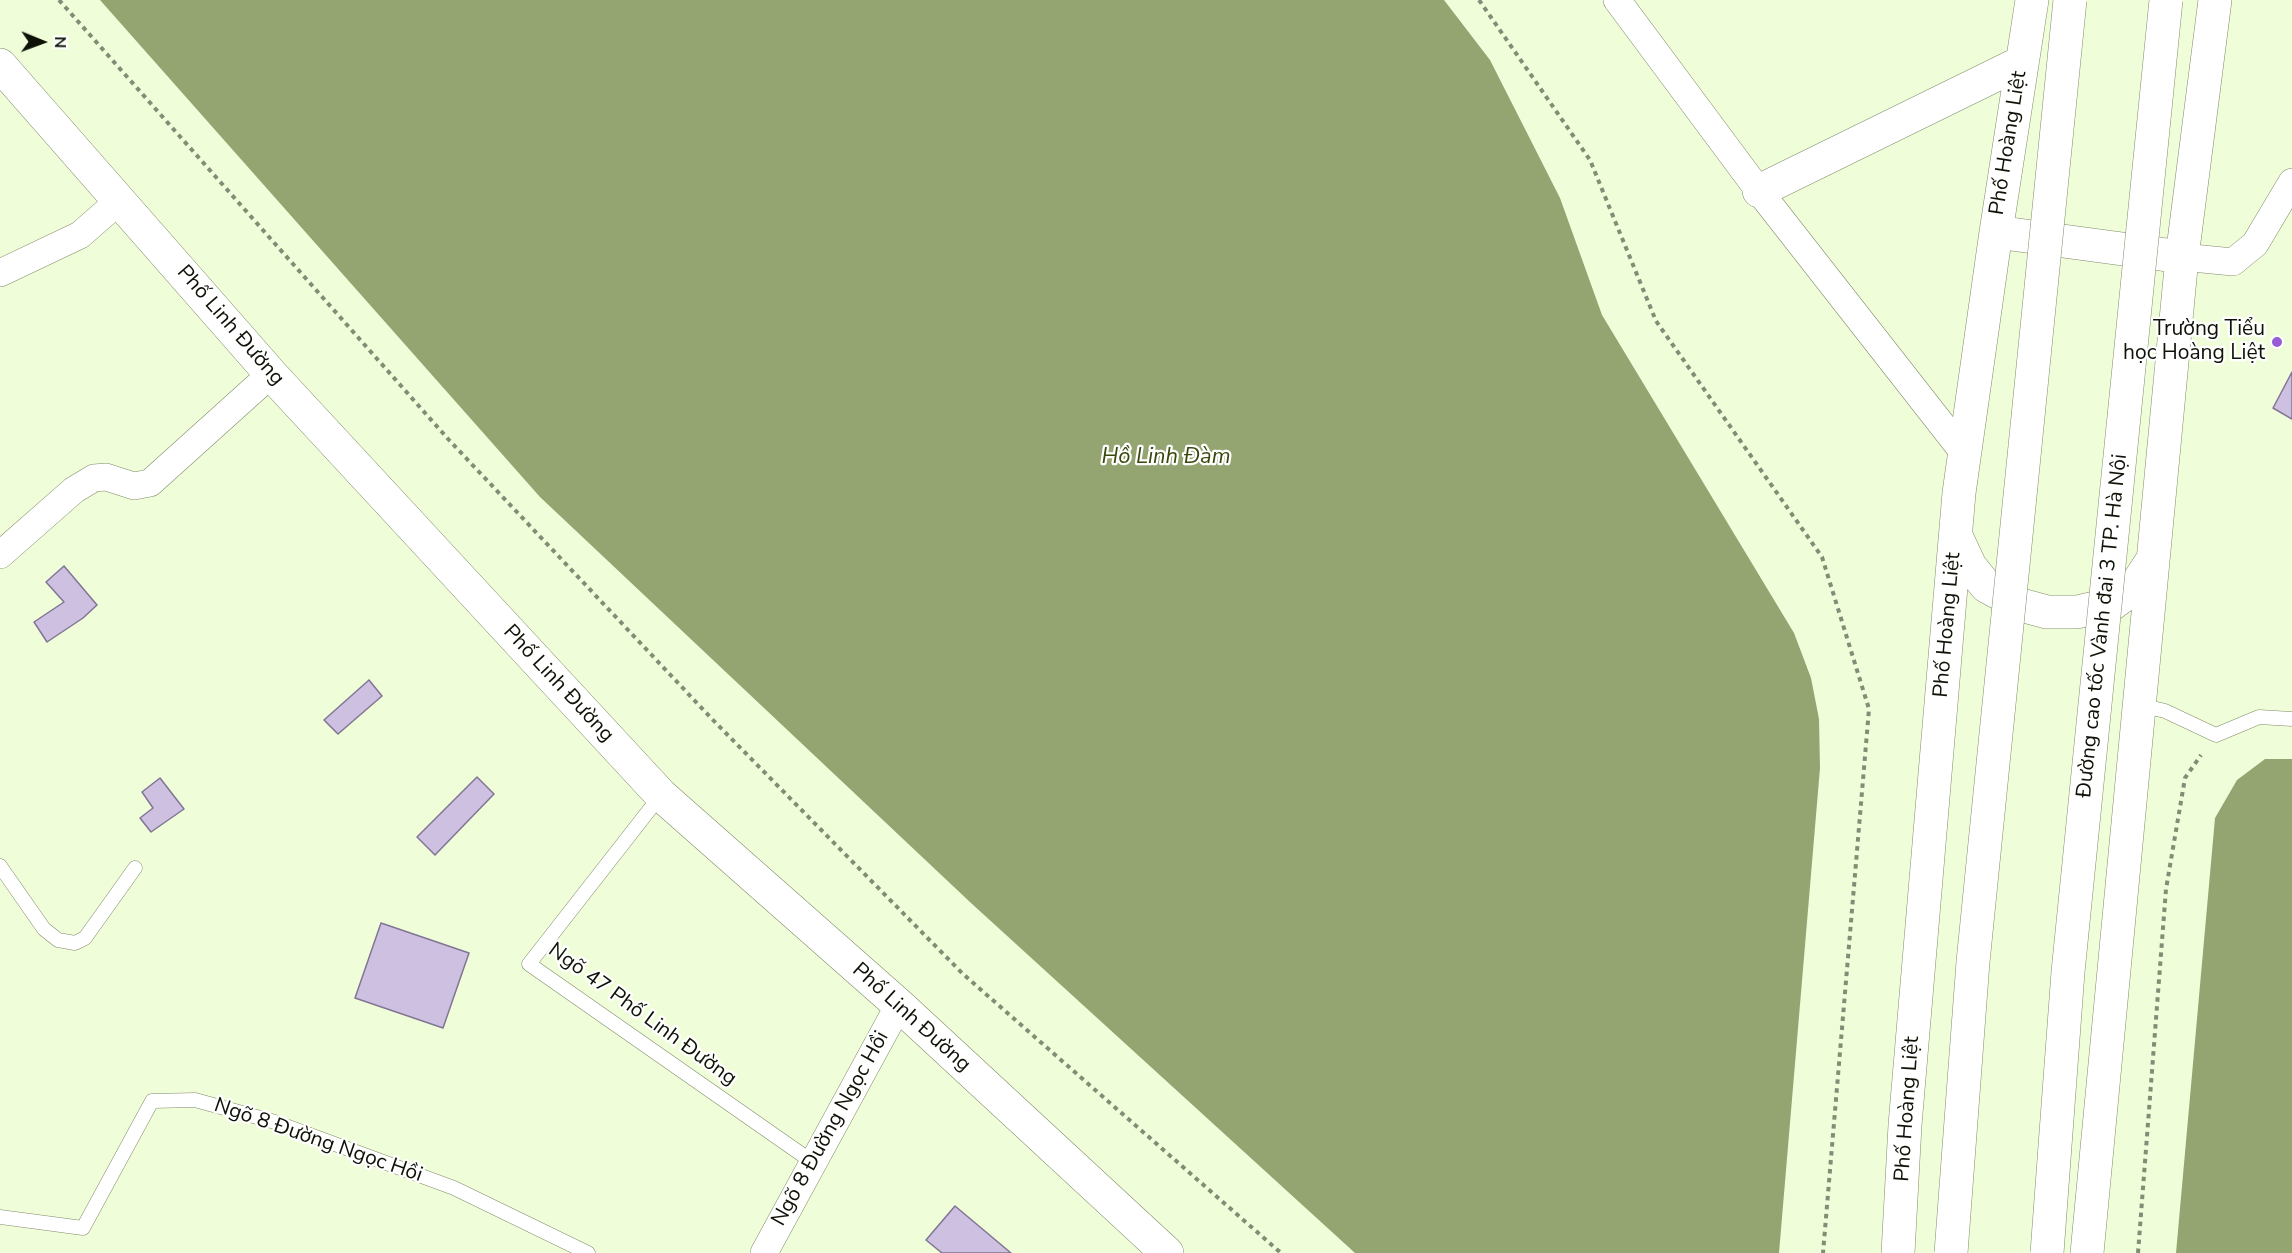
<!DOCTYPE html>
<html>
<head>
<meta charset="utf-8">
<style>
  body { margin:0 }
  #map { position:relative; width:2292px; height:1253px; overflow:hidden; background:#f0fdd9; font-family:"Nunito Sans",sans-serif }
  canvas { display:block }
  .north { position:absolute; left:12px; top:12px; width:60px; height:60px; -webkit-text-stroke:4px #fff; paint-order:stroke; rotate:91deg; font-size:16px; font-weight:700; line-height:24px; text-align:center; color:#0f1307 }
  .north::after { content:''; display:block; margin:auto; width:21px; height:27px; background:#0f1307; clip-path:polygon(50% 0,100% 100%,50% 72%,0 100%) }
</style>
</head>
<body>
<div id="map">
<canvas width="2292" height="1253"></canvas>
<div class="north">N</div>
</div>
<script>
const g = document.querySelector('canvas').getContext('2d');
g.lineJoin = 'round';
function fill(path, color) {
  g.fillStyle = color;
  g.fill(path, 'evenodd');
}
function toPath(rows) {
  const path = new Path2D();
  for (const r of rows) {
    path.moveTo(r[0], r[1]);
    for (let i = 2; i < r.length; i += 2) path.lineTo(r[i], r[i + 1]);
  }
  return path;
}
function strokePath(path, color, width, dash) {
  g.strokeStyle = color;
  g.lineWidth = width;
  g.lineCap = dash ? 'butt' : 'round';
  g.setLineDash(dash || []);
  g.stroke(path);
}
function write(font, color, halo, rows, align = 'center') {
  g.font = font + ' "Nunito Sans",sans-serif';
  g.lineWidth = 4.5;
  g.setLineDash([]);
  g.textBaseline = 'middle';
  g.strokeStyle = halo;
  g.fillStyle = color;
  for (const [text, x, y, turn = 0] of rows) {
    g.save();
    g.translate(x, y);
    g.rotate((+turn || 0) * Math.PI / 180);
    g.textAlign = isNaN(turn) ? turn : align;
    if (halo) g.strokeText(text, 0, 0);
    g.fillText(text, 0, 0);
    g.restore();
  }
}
const water = toPath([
  [100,0,1444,0,1490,60,1560,198,1602,315,1794,633,1811,678,1819,719,1820,768,1779,1253,1355,1253,971,903,540,497],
  [2265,759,2292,759,2292,1253,2176,1253,2215,818,2237,780]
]);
const building = toPath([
  [2292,372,2292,419,2273,408,2292,372],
  [64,566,97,605,83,618,47,642,34,622,64,602,46,582,64,566],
  [369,680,382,696,338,734,324,720,369,680],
  [477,777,494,794,435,855,417,837,477,777],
  [160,778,184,809,151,832,140,818,153,808,142,792,160,778],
  [381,923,469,953,443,1028,355,998,381,923],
  [955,1206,1011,1253,942,1253,926,1240,955,1206]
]);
const path = toPath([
  [59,0,449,440,712,719,963,974,1281,1253],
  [1479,0,1590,160,1656,321,1822,557,1869,709,1823,1253],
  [2138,1253,2166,889,2185,778,2201,755]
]);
const lane = toPath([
  [2140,705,2165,711,2216,735,2259,717,2292,719],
  [661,795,529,964,814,1163],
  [0,866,44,929,58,940,75,943,85,938,135,868],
  [0,1217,83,1228,152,1101,195,1100,275,1122,454,1188,588,1253]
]);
const street = toPath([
  [1617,0,1759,191,1964,453],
  [2182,257,2233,262,2255,244,2292,182],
  [0,273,80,235,120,200],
  [0,555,74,490,94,478,106,477,134,486,150,483,271,374],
  [764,1253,899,1005]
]);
const secondary = toPath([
  [0,65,271,374,661,795,899,1005,1167,1253]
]);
const primary = toPath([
  [1759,191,2022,62],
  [1996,232,2182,257],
  [1956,536,1970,566,1986,586,2021,605,2047,612,2077,612,2112,604,2134,588,2153,559],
  [1898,1253,1905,1125,1959,493,1996,232,2032,0],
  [2087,1253,2182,257,2215,0]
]);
const highwayBridge = toPath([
  [1951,1253,1973,962,2070,0],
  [2047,1253,2068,972,2166,0]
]);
const markers = [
  [2277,342,6,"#975dd5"]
];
const streetNames = [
  ["Phố Hoàng Liệt",2009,143,-81],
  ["Phố Linh Đường",230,326,49],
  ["Phố Hoàng Liệt",1948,625,-85],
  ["Đường cao tốc Vành đai 3 TP. Hà Nội",2103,626,-84],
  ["Phố Linh Đường",558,684,47],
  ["Ngõ 47 Phố Linh Đường",642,1015,36],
  ["Phố Linh Đường",911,1018,42],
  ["Phố Hoàng Liệt",1908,1109,-86],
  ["Ngõ 8 Đường Ngọc Hồi",831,1129,-61],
  ["Ngõ 8 Đường Ngọc Hồi",318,1141,19]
];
const poiNames = [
  ["Trường Tiểu",2265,330],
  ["học Hoàng Liệt",2265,354]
];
const waterNames = [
  ["Hồ Linh Đàm",1166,458]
];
fill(water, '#94a572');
fill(building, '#cdc0e1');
strokePath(building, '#827594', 1.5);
strokePath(lane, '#808b6b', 15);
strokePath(street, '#808b6b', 28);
strokePath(secondary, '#808b6b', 34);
strokePath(primary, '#808b6b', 34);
strokePath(path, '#838c74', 4, [4.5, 4.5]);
strokePath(lane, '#fff', 14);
strokePath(street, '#fff', 27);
strokePath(secondary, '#fff', 33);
strokePath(primary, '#fff', 33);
strokePath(highwayBridge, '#808b6b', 34, []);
strokePath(highwayBridge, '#fff', 33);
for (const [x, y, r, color] of markers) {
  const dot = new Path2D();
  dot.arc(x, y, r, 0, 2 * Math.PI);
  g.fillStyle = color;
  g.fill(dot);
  strokePath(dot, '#fff', 2);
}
write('21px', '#0f1307', '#fff', streetNames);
write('21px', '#0f1307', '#fff', poiNames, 'right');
write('italic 22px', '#38480d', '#fff', waterNames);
</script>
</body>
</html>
